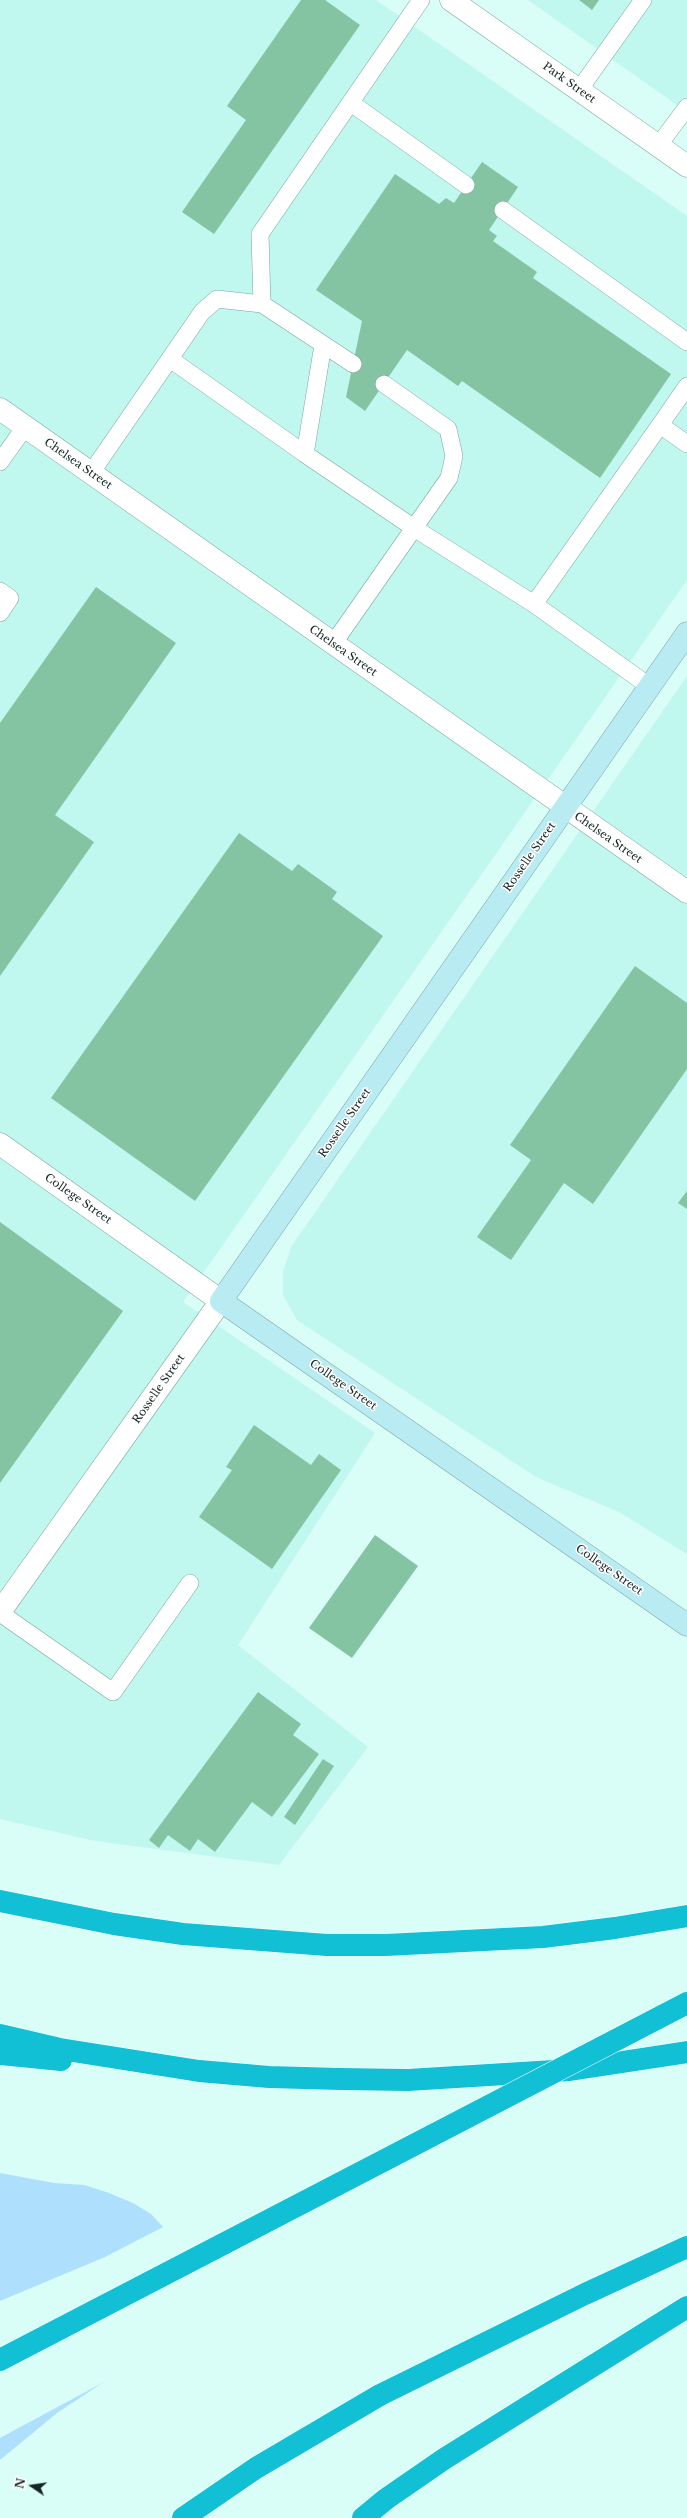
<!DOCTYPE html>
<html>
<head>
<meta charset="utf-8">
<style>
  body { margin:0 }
  #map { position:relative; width:687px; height:2518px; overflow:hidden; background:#d9fdf7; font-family:"Libre Baskerville",serif }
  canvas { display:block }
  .north { position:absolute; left:12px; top:2466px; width:40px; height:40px; -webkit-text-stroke:3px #fff; paint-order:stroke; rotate:283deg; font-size:11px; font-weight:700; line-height:16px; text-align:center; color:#142523 }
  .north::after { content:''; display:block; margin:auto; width:14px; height:18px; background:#142523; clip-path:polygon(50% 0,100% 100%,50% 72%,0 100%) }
</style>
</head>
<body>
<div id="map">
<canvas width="687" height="2518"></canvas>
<div class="north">N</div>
</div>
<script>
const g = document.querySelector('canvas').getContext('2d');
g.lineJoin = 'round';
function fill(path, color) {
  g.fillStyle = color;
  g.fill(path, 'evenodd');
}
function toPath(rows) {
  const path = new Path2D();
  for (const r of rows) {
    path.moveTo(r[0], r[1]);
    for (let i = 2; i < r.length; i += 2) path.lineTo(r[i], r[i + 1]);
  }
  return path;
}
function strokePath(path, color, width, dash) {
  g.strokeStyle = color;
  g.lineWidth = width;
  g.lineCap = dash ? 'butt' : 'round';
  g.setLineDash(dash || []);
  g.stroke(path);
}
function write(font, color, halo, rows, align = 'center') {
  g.font = font + ' "Libre Baskerville",serif';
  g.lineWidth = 3;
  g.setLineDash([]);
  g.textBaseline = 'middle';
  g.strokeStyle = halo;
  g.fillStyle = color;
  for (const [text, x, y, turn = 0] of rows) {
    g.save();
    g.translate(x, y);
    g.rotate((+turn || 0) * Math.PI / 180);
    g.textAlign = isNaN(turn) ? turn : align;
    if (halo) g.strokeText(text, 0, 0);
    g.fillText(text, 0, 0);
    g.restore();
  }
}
const built = toPath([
  [0,0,376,0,687,216,687,580,183,1302,375,1433,238,1645,368,1747,279,1865,95,1841,0,1819],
  [528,0,687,0,687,112],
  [687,676,687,1554,619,1512,536,1477,297,1320,283,1295,283,1272,291,1247]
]);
const water = toPath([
  [0,2173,54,2183,84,2185,109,2193,133,2203,151,2214,166,2230,128,2366,57,2413,0,2460]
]);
const pier = toPath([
  [165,2226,177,2248,181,2273,176,2299,166,2325,149,2347,129,2367,117,2375,0,2438,0,2301,105,2257]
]);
const building = toPath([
  [301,0,325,0,360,25,214,234,182,212,246,120,227,106],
  [579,0,599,0,592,10],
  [482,162,518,187,489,230,497,236,493,241,537,272,533,278,671,374,600,478,462,381,458,386,407,350,365,411,346,397,362,321,316,290,395,174,439,204,446,198,454,203],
  [96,587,176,643,55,815,94,842,0,976,0,723],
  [239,833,292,871,298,864,337,892,332,899,383,936,195,1201,51,1098],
  [635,966,687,1003,687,1069,593,1204,564,1183,511,1260,477,1237,531,1160,510,1145],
  [687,1191,687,1209,678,1203],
  [0,1222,123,1311,0,1483],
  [254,1425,311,1465,319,1454,341,1470,272,1569,199,1517,232,1470,226,1467],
  [375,1535,418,1566,352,1658,309,1628],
  [258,1692,301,1724,293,1735,319,1754,272,1817,252,1802,215,1852,198,1839,190,1851,168,1835,159,1848,149,1840],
  [323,1759,334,1766,295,1825,284,1817]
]);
const service = toPath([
  [579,90,643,0],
  [351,103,466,185],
  [658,146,687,107],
  [503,210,687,342],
  [262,304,260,234,421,0],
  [323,345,305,454,414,528,449,478,454,456,448,429,384,384],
  [170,359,305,454],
  [660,425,687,386],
  [0,462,25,427],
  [91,473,202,312,217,299,262,304,353,364],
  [0,591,10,598,0,613],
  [333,644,414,528,534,604],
  [649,686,534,604,660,425,687,444],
  [0,1613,113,1692,190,1583]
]);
const minor = toPath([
  [0,409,687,892],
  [0,1144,221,1301,0,1612]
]);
const tertiary = toPath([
  [451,0,687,166]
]);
const secondary = toPath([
  [687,633,221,1301,687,1625]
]);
const motorway = toPath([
  [0,1901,114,1924,183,1934,327,1945,386,1945,543,1937,615,1928,687,1916],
  [0,2035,60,2049,199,2071,269,2077,340,2079,408,2080,570,2070,687,2052],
  [0,2054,61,2060],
  [183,2518,256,2468,380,2395,585,2294,687,2247],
  [363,2518,386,2499,444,2459,687,2307]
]);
const motorwayBridge = toPath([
  [0,2360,687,2003]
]);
const streetNames = [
  ["Park Street",569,83,35],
  ["Chelsea Street",78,464,35],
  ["Chelsea Street",343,651,35],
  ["Chelsea Street",608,838,35],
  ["Rosselle Street",530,857,-55],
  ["Rosselle Street",345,1123,-55],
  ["College Street",78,1199,35],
  ["College Street",343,1385,35],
  ["Rosselle Street",159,1389,-55],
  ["College Street",609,1570,35]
];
fill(built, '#c0f7ee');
fill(water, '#aee0fd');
fill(pier, '#d9fdf7');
fill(building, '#85c4a2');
strokePath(service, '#7ba59e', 18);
strokePath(minor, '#7ba59e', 23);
strokePath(tertiary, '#7ba59e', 23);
strokePath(secondary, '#7ba59e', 23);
strokePath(motorway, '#fff', 23);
strokePath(service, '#fff', 17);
strokePath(minor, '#fff', 22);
strokePath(tertiary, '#fff', 22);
strokePath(secondary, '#b8ecf2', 22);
strokePath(motorway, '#11c0d5', 22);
strokePath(motorwayBridge, '#fff', 23, []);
strokePath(motorwayBridge, '#11c0d5', 22);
write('11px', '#142523', '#fff', streetNames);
</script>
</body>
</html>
